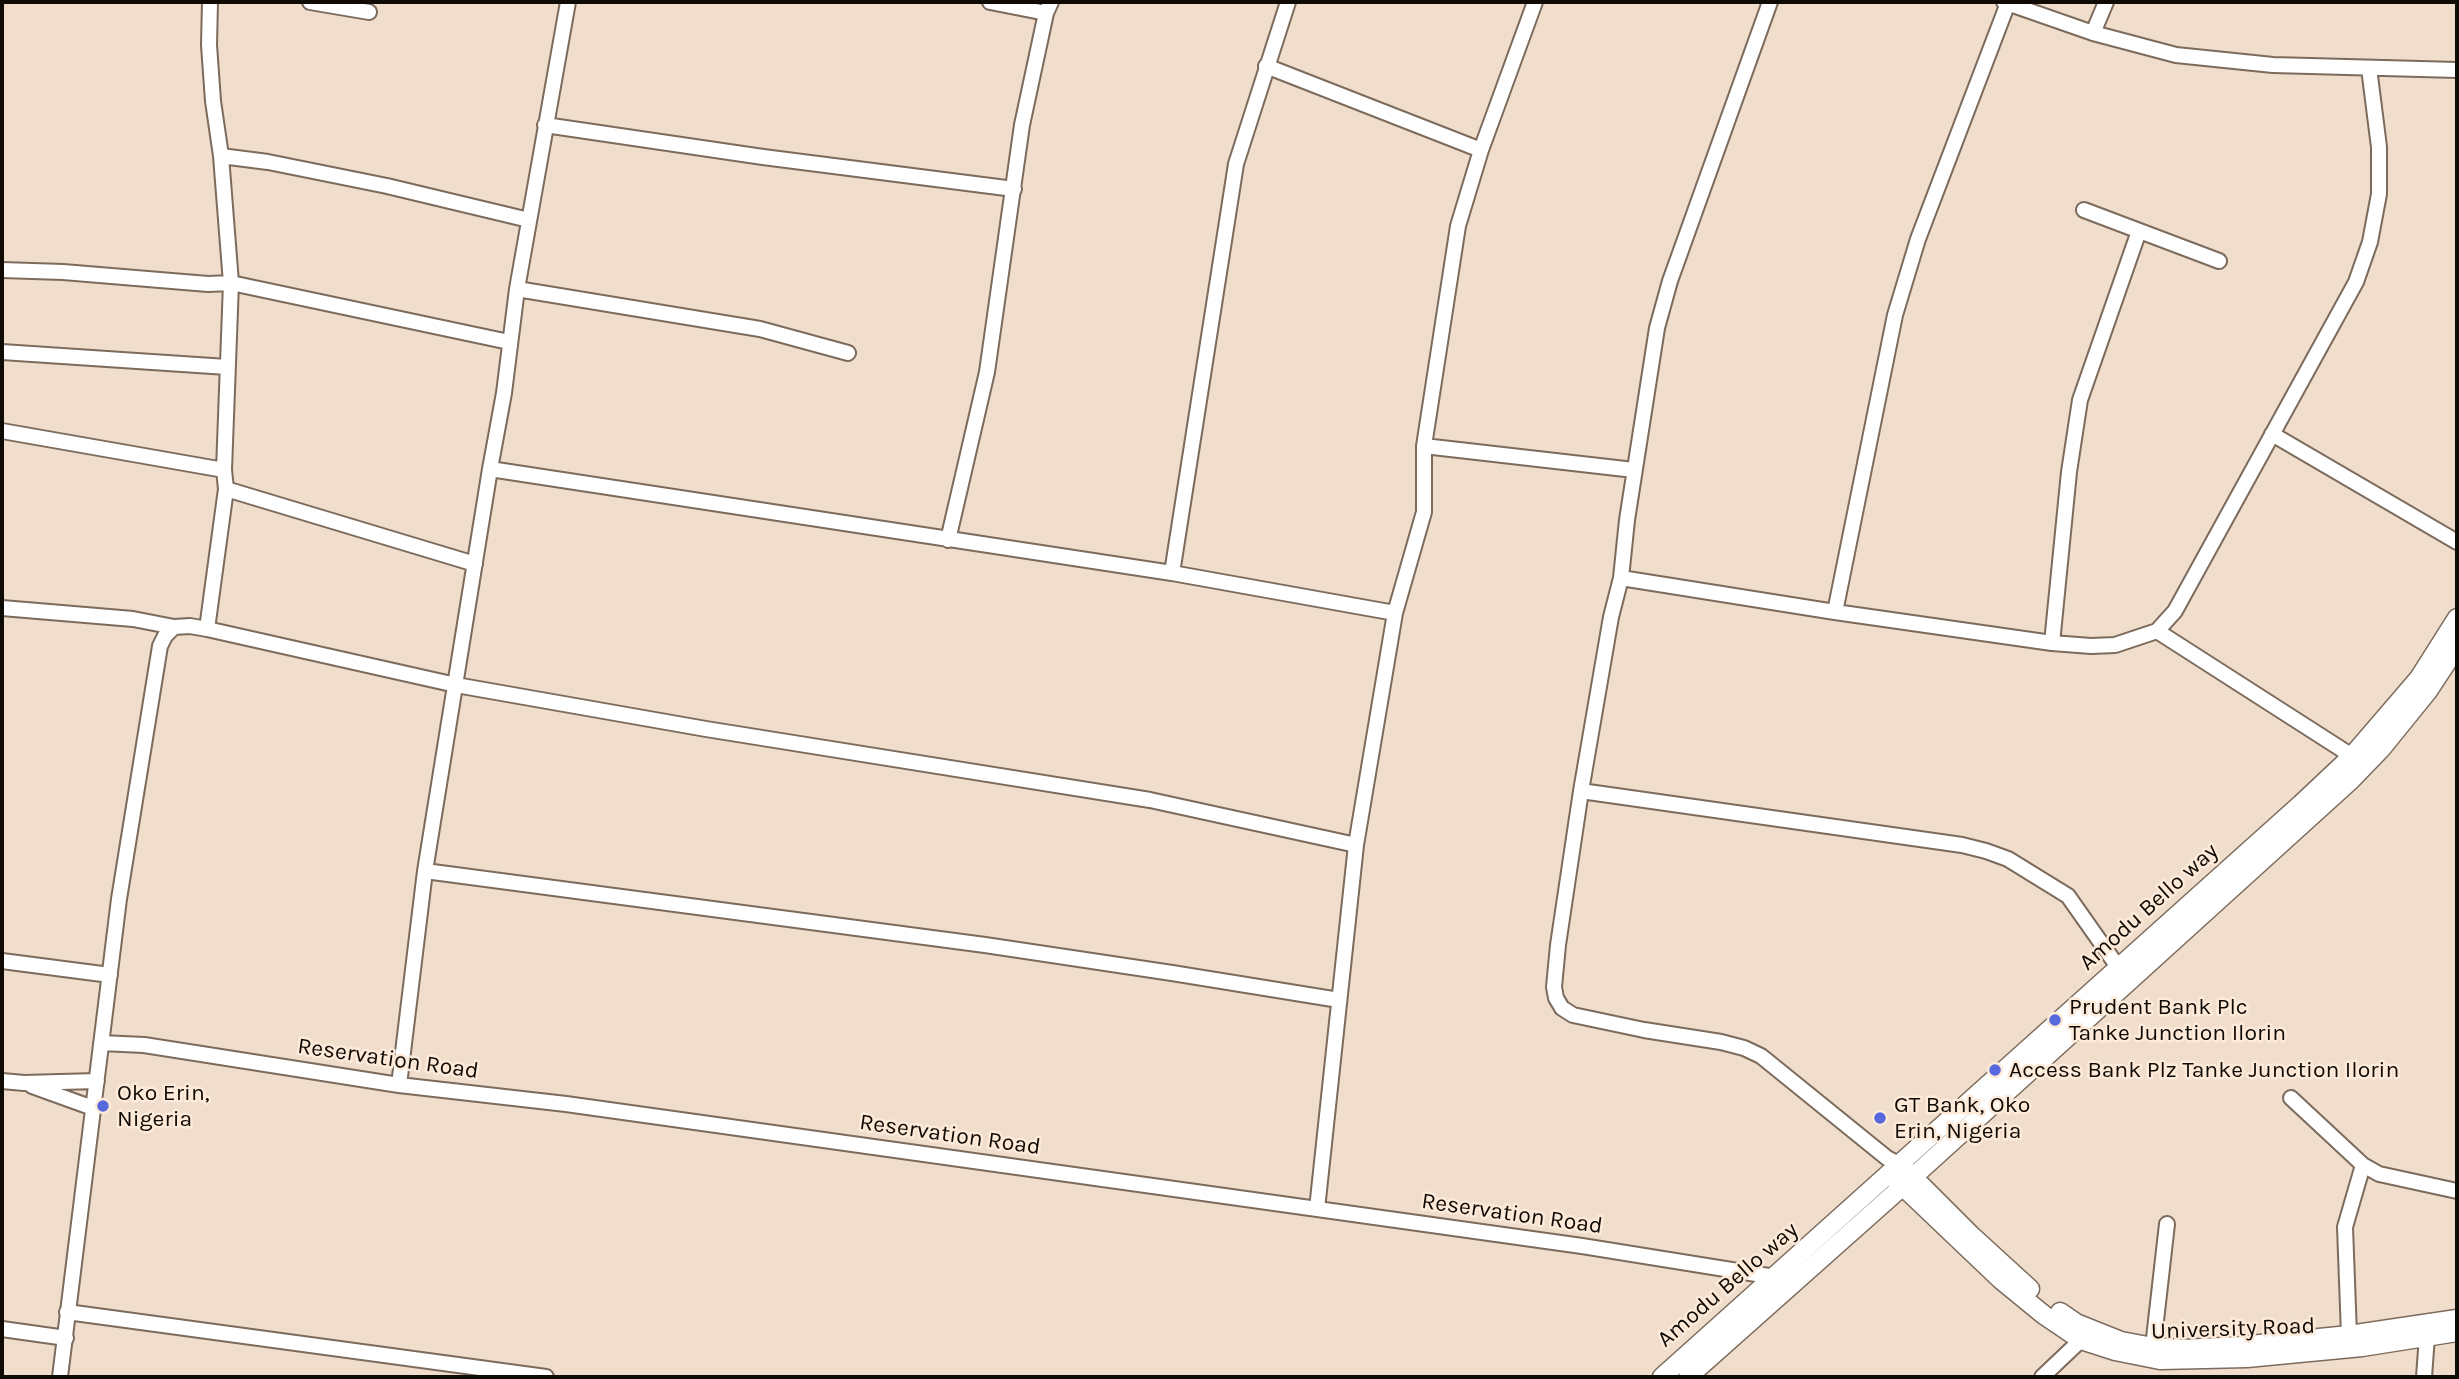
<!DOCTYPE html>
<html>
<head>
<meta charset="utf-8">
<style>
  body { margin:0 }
  #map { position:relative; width:2459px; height:1379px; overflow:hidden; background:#f0ddcc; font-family:Karla,sans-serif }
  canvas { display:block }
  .frame { position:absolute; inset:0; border:4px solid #100a05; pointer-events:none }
</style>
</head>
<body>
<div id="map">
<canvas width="2459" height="1379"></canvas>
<div class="frame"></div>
</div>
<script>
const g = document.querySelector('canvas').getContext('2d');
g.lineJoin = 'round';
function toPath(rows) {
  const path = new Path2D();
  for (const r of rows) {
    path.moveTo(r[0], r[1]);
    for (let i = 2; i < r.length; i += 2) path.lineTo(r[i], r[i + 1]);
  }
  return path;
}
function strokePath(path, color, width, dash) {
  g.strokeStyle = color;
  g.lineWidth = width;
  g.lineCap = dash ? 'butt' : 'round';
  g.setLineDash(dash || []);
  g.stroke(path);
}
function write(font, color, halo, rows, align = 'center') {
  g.font = font + ' Karla,sans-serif';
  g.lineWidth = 5;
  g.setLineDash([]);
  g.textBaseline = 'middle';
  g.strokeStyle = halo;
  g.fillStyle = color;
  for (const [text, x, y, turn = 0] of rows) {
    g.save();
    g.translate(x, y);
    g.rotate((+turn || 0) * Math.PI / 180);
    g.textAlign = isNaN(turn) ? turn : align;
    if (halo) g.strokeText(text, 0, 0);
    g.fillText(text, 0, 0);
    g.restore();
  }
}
const minor = toPath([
  [310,2,369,12],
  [990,2,1046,13],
  [1770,2,1670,281,1657,328,1627,520,1621,578,1611,617,1581,791,1558,945,1554,987,1556,998,1562,1008,1573,1015,1644,1030,1721,1042,1744,1048,1761,1056,1887,1158,1900,1165],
  [2004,2,2093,33,2176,55,2273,65,2457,70],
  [2093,33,2106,2],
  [1266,66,1481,150],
  [545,125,763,157,1014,189],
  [221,156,268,162,387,186,529,220],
  [2084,210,2219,261],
  [2,270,63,272,208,284,231,283,509,342],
  [517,289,760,329,848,353],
  [2,352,227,367],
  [2,431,224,470],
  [2272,434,2457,542],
  [1424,446,1634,470],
  [490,469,1172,573,1395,613],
  [226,489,475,564],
  [948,540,987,372,1022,125,1046,13,1051,2],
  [1172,573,1236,164,1288,2],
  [1621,578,1835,612,2052,643,2091,646,2115,645,2157,631,2175,611,2356,282,2370,242,2379,194,2379,147,2369,68],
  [2,608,133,619,174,627],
  [1835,612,1895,315,1918,239,2008,3],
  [207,629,226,489,224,470,231,283,221,156,213,101,209,45,210,2],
  [2157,631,2352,756],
  [2052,643,2069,472,2080,400,2139,231],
  [1581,791,1962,845,1986,851,2008,859,2068,896,2118,967],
  [425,871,985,945,1172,973,1339,1000],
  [2,961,110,975],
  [101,1043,144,1045,399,1085,566,1104,1582,1246,1775,1277,1780,1280],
  [2,1081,24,1083,97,1081],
  [399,1085,425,871,490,469,504,393,517,289,568,2],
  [32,1086,93,1108],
  [2291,1098,2363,1165,2379,1174,2457,1191],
  [1317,1209,1356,845,1395,613,1424,512,1424,446,1458,226,1481,150,1535,2],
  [67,1312,546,1377],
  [2,1329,66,1338],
  [2349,1335,2345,1227,2363,1165],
  [2153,1347,2167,1224],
  [60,1377,119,899,160,646,165,636,174,627,190,626,207,629,456,685,706,729,1150,800,1356,845],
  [2042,1377,2081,1340],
  [2424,1377,2427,1336]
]);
const major = toPath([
  [1906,1170,1972,1236,2030,1289],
  [1895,1179,2000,1279,2044,1315,2081,1340,2115,1351,2160,1360,2247,1358,2362,1347,2457,1332],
  [2060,1312,2076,1323,2121,1341,2153,1347,2183,1349,2240,1346,2349,1335,2457,1319],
  [1662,1377,2301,804,2352,756,2419,678,2457,618],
  [1688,1377,1913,1177,2351,780,2381,749,2428,691,2457,647]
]);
const markers = [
  [2055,1020,7,"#5868de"],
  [1995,1070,7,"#5868de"],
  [103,1106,7,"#5868de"],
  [1880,1118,7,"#5868de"]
];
const streetNames = [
  ["Amodu Bello way",2149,907,-42],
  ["Reservation Road",388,1059,8],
  ["Reservation Road",950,1135,8],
  ["Reservation Road",1512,1214,8],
  ["Amodu Bello way",1728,1285,-41],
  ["University Road",2233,1329,-2]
];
const poiNames = [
  ["Prudent Bank Plc",2069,1007],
  ["Tanke Junction Ilorin",2069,1033],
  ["Access Bank Plz Tanke Junction Ilorin",2009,1070],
  ["Oko Erin,",117,1093],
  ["Nigeria",117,1119],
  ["GT Bank, Oko",1894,1105],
  ["Erin, Nigeria",1894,1131]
];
strokePath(minor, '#7c6b5c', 18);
strokePath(major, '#7c6b5c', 21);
strokePath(minor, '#fff', 14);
strokePath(major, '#fff', 18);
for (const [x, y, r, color] of markers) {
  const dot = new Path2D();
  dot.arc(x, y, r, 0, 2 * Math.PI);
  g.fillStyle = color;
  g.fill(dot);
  strokePath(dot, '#feead9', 2.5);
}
write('23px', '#100a05', '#feead9', streetNames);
write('23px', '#100a05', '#feead9', poiNames, 'left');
</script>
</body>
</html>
